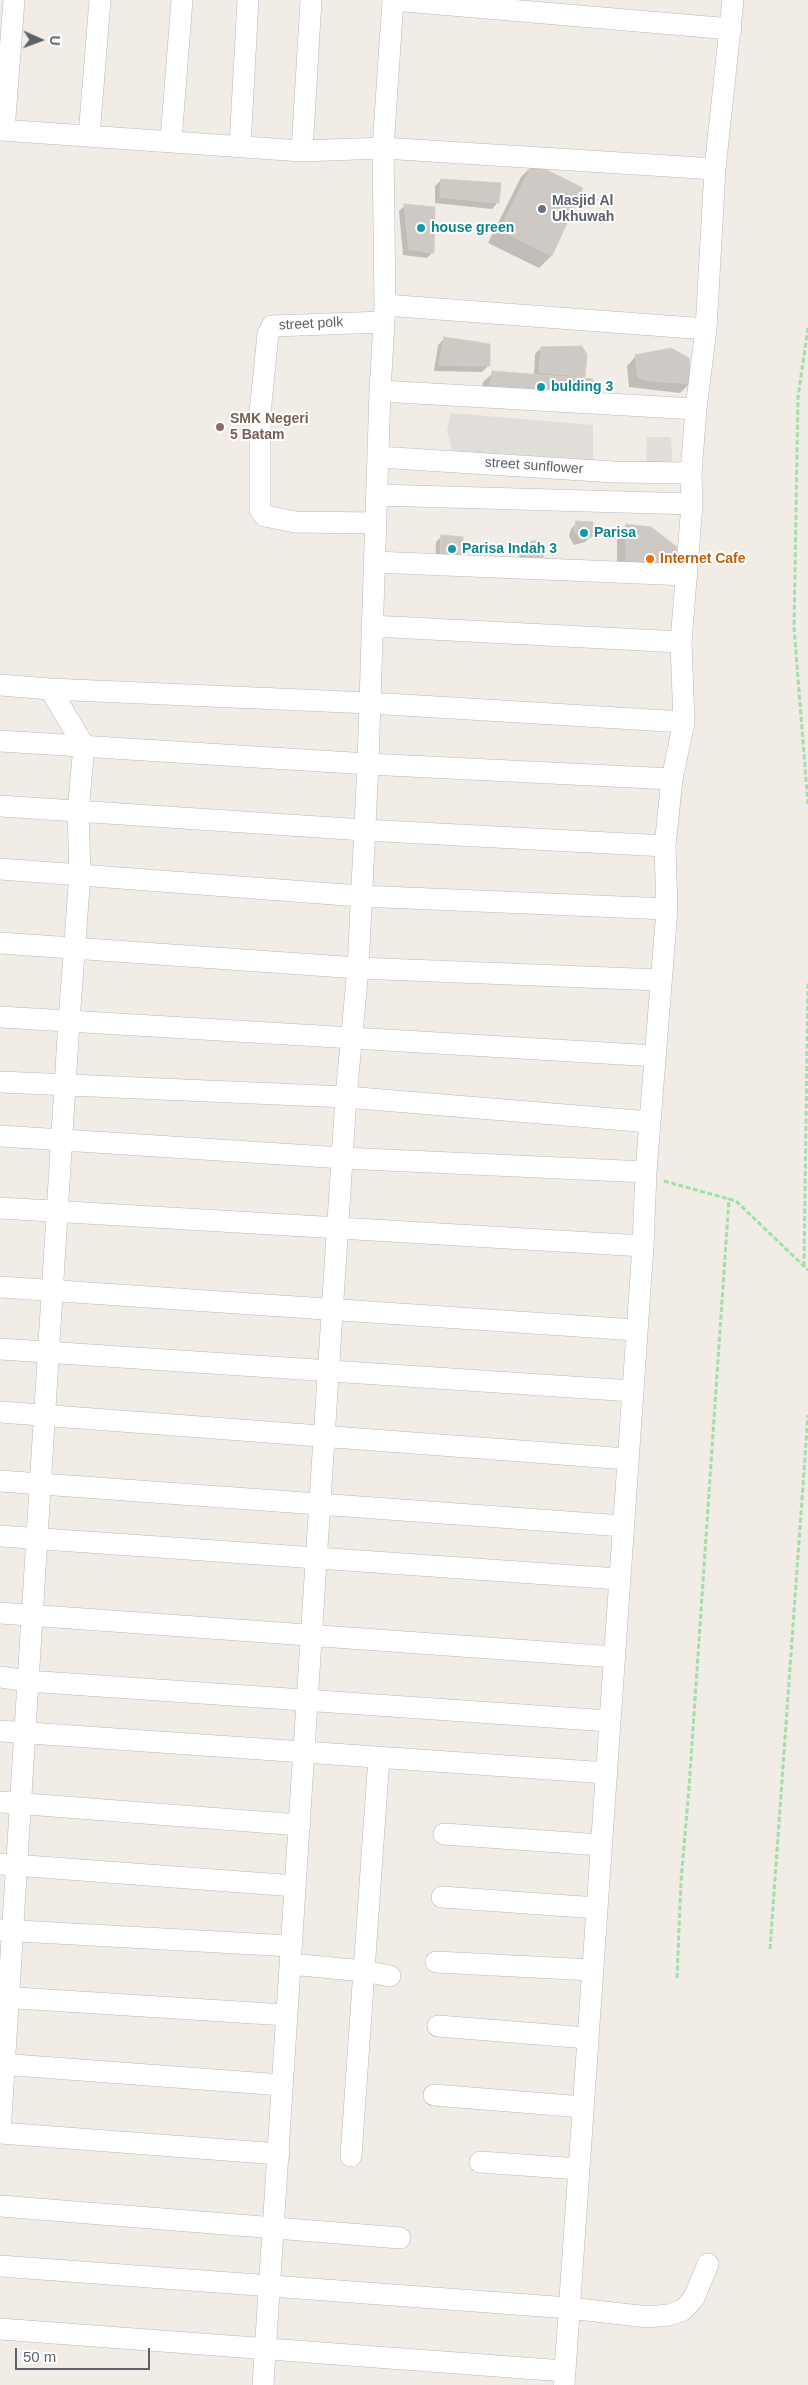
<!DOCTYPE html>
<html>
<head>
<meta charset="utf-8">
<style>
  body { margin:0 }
  #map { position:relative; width:808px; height:2385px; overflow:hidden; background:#f1ece5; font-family:Arial,sans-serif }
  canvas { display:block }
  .north { position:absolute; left:15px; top:15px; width:50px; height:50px; -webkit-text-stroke:4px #fff; paint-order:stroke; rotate:92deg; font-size:14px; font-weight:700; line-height:20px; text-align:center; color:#5c6267 }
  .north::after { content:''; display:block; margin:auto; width:18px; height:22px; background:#5c6267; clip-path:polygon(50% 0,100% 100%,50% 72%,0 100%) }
  .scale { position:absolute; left:15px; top:2348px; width:135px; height:22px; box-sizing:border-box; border:2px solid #5c6267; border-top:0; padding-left:6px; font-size:15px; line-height:18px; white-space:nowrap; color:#5c6267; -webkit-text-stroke:4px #fff; paint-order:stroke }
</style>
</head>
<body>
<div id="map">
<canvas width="808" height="2385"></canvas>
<div class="north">U</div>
<div class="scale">50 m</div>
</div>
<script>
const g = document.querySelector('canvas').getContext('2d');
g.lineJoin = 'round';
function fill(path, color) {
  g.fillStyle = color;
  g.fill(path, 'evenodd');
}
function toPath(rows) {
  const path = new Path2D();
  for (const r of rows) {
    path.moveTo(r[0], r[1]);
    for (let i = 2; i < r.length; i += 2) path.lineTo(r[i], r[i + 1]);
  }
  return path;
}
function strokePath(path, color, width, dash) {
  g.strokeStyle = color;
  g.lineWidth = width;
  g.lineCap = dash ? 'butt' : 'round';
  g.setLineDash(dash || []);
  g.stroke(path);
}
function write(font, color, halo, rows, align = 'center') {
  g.font = font + ' Arial,sans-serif';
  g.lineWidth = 4;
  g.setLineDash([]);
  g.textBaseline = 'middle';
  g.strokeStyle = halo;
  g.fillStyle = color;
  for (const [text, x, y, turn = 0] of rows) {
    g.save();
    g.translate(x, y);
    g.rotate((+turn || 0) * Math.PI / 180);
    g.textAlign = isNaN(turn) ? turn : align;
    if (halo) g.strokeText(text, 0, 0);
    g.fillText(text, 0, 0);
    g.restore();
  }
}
const industrial = toPath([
  [451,413,593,425,593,471,455,463,447,430],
  [647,437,671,437,673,474,646,473]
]);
const shadow = toPath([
  [533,165,582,189,551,256,539,268,488,243,521,177],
  [441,180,498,202,492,209,435,203,435,186],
  [405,205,433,252,427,258,403,255,399,211],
  [444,339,488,366,482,372,434,371,438,345],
  [541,348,584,376,581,379,479,405,483,382,493,373,534,376,535,354],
  [636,356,689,384,680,393,629,387,627,366],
  [577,522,591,536,585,542,574,545,569,536,571,529],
  [626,525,662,581,617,580,617,534],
  [442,536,462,538,435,567,436,542],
  [525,543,537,568,520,570,519,549]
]);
const building = toPath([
  [533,163,583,188,552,256,500,230,533,163],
  [441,179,501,183,499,203,440,197,441,179],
  [404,204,435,207,434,253,409,249,404,204],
  [444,337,490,344,490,366,439,365,444,337],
  [582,346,587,355,585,377,539,372,541,347,582,346],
  [671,348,689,358,691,384,652,381,638,378,635,355,671,348],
  [492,371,593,379,591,402,488,396,492,371],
  [576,521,593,522,592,537,580,540,574,530,576,521],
  [626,524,651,527,677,547,673,572,626,571,626,524],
  [441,535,463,537,462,564,440,561,441,535],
  [541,540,544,563,526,565,525,542,541,540]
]);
const path = toPath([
  [808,328,798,397,794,628,808,804],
  [664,1181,736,1201,808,1270],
  [804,1266,808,983],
  [770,1949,808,1415],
  [677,1978,681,1881,689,1788,729,1198]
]);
const minor = toPath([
  [393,0,731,29],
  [0,130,302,151,383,148,715,169],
  [4,130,14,0],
  [89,136,100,0],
  [171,140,182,0],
  [240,146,248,0],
  [302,151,311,0],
  [385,305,706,329],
  [380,391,696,409],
  [378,457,614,472,691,473],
  [378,495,692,504],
  [376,523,295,522,265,516,260,510,260,413,268,334,272,326,384,322],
  [374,562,687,575],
  [372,626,681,642],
  [0,685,50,689,370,703,684,722],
  [0,741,368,764,672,779],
  [0,806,364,830,665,846],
  [0,869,360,896,667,909],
  [0,943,358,968,660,980],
  [0,1017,655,1056],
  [0,1082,346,1097,650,1122],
  [0,1136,343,1158,646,1172],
  [0,1208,643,1246],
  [0,1287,636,1330],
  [0,1349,632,1391],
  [0,1412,627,1459],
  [0,1481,623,1526],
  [0,1536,619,1579],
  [0,1613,614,1657],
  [0,1677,27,1681,609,1721],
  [0,1731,607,1773],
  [0,1802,300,1825],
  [444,1834,601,1845],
  [0,1864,295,1886],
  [442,1897,597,1908],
  [0,1930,291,1946],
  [436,1962,592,1970],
  [290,1964,364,1971,390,1976],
  [0,1997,286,2015],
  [438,2026,588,2038],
  [0,2064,282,2085],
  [434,2095,583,2107],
  [0,2133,69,1021,80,874,78,811,84,746,50,689],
  [0,2133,279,2154],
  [351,2156,379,1757],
  [480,2162,579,2169],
  [0,2206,400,2238],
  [0,2266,569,2308,648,2317,669,2315,683,2310,694,2298,708,2264],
  [0,2329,564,2371],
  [263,2385,346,1097,358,968,368,764,380,391,385,305,383,148,393,0],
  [564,2385,643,1246,646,1172,667,909,665,846,672,779,684,722,681,642,692,504,691,473,696,409,706,329,715,169,733,0]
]);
const markers = [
  [542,209,5,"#6b7280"],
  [421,228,5,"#0f9aa8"],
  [541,387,5,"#0f9aa8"],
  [220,427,5,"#8d6e63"],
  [584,533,5,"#0f9aa8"],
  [452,549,5,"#0f9aa8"],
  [650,559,5,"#e8710a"]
];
const worshipNames = [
  ["Masjid Al",552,201],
  ["Ukhuwah",552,217]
];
const cultureNames = [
  ["house green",431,228],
  ["bulding 3",551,387],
  ["Parisa",594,533],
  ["Parisa Indah 3",462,549]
];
const streetNames = [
  ["street polk",311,324,-3],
  ["street sunflower",534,466,4]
];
const educationNames = [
  ["SMK Negeri",230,419],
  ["5 Batam",230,435]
];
const foodNames = [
  ["Internet Cafe",660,559]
];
fill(industrial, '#e1ded9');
fill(shadow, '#0003');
fill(building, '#cec9c4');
strokePath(building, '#d6cdc2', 1);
strokePath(minor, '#b5b9bd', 22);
strokePath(path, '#a1dea8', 3, [5, 2.5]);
strokePath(minor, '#fff', 21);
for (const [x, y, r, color] of markers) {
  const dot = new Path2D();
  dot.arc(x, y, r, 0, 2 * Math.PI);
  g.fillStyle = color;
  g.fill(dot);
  strokePath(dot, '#fff', 2);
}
write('bold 14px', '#5b616d', '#fff', worshipNames, 'left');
write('bold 14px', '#0d838f', '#fff', cultureNames, 'left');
write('14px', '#5c6267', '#fff', streetNames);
write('bold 14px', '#785e54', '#fff', educationNames, 'left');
write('bold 14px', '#c56008', '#fff', foodNames, 'left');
</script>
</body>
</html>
